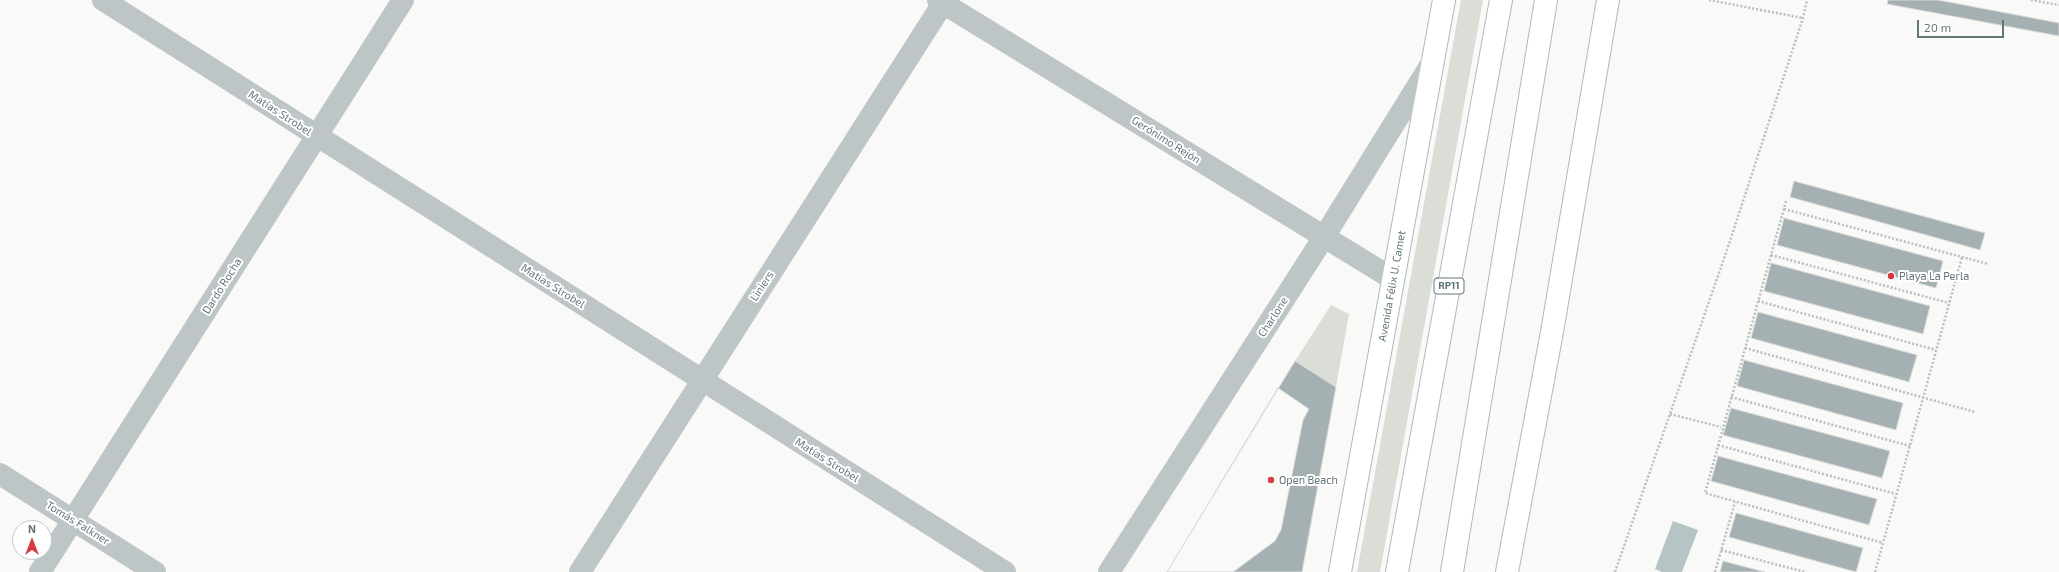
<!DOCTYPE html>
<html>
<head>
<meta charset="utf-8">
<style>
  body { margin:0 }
  #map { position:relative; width:2059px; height:572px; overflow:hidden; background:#f9f9f7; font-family:"Exo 2",sans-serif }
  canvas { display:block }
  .north { position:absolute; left:12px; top:520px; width:40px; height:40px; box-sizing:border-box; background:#fff; border:1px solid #c0c8ca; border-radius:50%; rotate:0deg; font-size:11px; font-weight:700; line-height:16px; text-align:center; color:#62767a }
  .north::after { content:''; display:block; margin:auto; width:14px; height:18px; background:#d53c43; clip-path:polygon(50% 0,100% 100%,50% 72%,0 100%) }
  .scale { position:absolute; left:1917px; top:20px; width:87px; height:18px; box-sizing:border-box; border:2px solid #62767a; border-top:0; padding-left:5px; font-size:12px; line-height:14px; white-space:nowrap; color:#62767a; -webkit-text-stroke:3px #fff; paint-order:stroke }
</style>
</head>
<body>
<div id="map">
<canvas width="2059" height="572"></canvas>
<div class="north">N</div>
<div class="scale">20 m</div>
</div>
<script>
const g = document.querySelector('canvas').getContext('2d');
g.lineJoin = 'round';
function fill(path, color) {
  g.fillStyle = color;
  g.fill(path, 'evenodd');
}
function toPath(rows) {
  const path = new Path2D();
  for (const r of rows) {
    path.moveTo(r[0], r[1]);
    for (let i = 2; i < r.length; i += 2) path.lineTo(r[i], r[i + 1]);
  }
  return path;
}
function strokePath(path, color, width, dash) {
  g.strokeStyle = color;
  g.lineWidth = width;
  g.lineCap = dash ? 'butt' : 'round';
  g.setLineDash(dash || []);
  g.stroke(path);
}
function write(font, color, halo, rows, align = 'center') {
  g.font = font + ' "Exo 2",sans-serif';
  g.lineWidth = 4;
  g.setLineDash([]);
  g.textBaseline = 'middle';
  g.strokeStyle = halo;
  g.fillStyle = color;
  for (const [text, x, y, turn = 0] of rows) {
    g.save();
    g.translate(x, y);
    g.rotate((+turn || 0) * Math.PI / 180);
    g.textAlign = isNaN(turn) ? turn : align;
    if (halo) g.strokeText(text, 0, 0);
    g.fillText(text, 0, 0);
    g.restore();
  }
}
const green = toPath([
  [1461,0,1483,0,1380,572,1357,572],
  [1331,305,1349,314,1336,387,1295,361]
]);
const water = toPath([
  [1673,521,1698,530,1682,572,1662,572,1655,569]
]);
const building = toPath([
  [1888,0,1938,0,2059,23,2059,36,1887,4,1888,0],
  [1794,181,1985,233,1980,250,1790,197,1794,181],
  [1784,218,1943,261,1936,288,1777,245,1784,218],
  [1771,263,1930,306,1923,334,1764,291,1771,263],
  [1758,312,1917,355,1909,382,1751,338,1758,312],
  [1744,360,1903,403,1896,430,1737,386,1744,360],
  [1295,361,1336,387,1302,572,1167,572,1295,361],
  [1278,388,1309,409,1303,420,1281,530,1275,541,1233,572,1167,572,1278,388],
  [1731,408,1890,451,1882,478,1723,435,1731,408],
  [1718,456,1877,499,1869,525,1711,481,1718,456],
  [1736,513,1863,548,1856,572,1729,537,1736,513],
  [1723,561,1765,572,1720,572,1723,561]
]);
const path = toPath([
  [1709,0,1803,18],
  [2031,0,2059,5],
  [1786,201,1705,493,1883,543],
  [1784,209,1988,264],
  [1771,255,1949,303],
  [1758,301,1936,350],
  [1745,348,1975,412],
  [1731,397,1910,446],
  [1670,414,1721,427],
  [1718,445,1896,494],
  [1721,550,1805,572],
  [1615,572,1728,247,1803,18,1807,0],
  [1715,572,1735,502],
  [1875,572,1962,257]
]);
const street = toPath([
  [103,0,1005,572],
  [938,0,1393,279],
  [0,474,155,572],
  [40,572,403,0],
  [580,572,945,0],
  [1109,572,1324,237,1433,61]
]);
const secondary = toPath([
  [1340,572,1444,0],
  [1507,572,1552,332,1608,0]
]);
const primary = toPath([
  [1397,572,1501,0],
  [1452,572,1546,0]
]);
const markers = [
  [1891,276,4,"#d53c43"],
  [1271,480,4,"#d53c43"]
];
const shields = [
  [1449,286,30]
];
const shieldNames = [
  ["RP11",1449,286]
];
const streetNames = [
  ["Matías Strobel",280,113,33],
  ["Gerónimo Rejón",1166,140,32],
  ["Dardo Rocha",222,286,-58],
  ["Matías Strobel",553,286,32],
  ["Liniers",762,286,-57],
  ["Avenida Félix U. Camet",1392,286,-80],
  ["Charlone",1273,317,-57],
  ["Matías Strobel",827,460,32],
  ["Tomás Falkner",78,523,32]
];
const poiNames = [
  ["Playa La Perla",1899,276],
  ["Open Beach",1279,480]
];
fill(green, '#dbded7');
fill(water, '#b5c5c5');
fill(building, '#a4b0b2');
strokePath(building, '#dbdbda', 1);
strokePath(secondary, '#b1b9bb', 24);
strokePath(primary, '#b2b9bb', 24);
strokePath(path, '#b9bebf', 2.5, [2, 2]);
strokePath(street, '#bec5c6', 22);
strokePath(secondary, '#fff', 22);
strokePath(primary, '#fff', 22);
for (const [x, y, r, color] of markers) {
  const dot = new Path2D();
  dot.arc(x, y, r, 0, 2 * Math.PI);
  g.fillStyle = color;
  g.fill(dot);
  strokePath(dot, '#fff', 1.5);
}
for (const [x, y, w] of shields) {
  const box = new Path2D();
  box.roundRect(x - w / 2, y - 8, w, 16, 3);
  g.fillStyle = '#fff';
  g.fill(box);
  strokePath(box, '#62767a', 1);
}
write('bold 10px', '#62767a', null, shieldNames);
write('11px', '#62767a', '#fff', streetNames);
write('11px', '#62767a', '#fff', poiNames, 'left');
</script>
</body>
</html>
